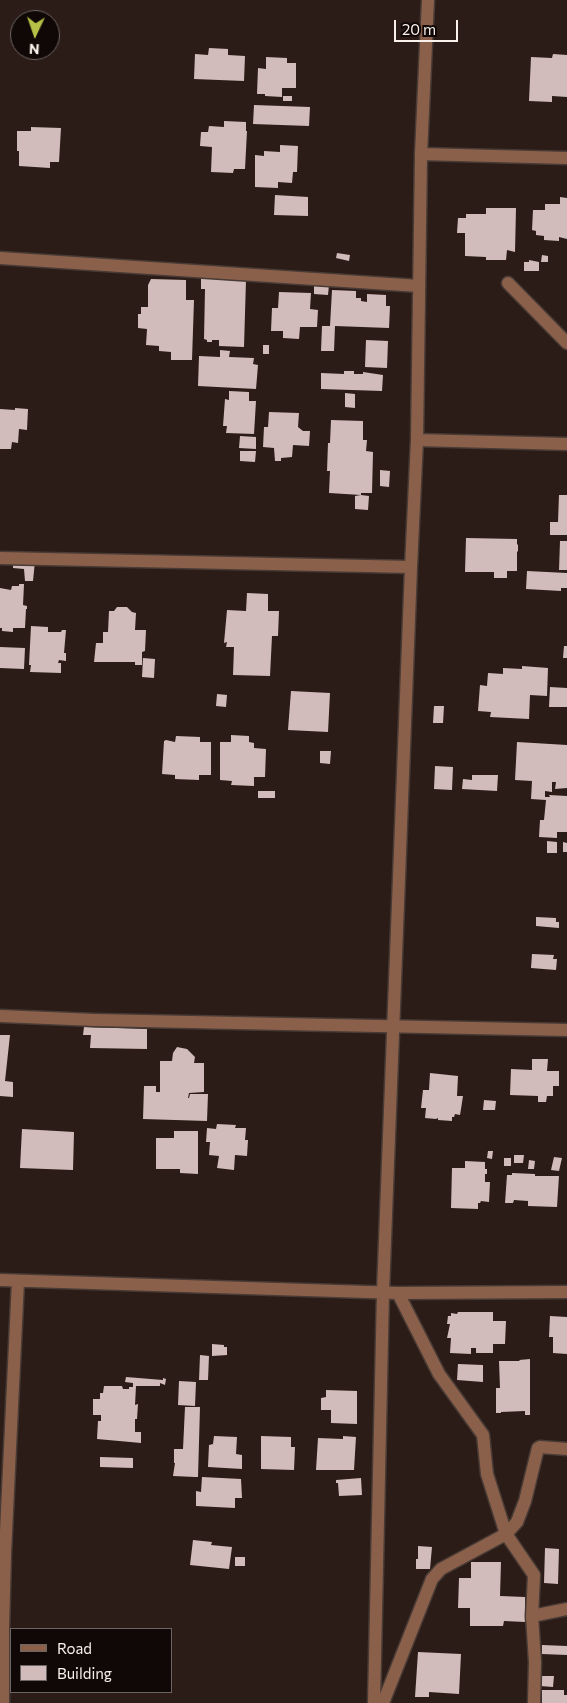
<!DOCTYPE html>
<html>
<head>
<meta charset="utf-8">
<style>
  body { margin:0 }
  #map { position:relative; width:567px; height:1703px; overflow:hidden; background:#2b1c17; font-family:Commissioner,sans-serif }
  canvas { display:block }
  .legend { position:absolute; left:10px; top:1628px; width:162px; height:65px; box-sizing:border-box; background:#0f0806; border:1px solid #6d6562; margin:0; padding:6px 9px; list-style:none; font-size:15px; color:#faf0ec }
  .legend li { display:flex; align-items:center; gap:10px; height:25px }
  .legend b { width:25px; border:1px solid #6d6562 }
  .north { position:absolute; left:10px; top:10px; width:50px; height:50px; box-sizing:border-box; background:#0f0806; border:1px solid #6d6562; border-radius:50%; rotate:183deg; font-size:14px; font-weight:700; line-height:20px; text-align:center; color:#faf0ec }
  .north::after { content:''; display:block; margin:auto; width:18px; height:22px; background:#b8c147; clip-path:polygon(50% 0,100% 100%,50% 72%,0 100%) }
  .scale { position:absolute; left:394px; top:20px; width:64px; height:22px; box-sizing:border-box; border:2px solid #faf0ec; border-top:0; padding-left:6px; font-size:15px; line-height:18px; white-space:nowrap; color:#faf0ec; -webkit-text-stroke:4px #0f0806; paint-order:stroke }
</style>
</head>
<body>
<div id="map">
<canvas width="567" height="1703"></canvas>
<ul class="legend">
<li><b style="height:6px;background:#8b604a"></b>Road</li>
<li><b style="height:14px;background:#d2bcbb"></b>Building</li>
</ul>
<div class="north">N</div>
<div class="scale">20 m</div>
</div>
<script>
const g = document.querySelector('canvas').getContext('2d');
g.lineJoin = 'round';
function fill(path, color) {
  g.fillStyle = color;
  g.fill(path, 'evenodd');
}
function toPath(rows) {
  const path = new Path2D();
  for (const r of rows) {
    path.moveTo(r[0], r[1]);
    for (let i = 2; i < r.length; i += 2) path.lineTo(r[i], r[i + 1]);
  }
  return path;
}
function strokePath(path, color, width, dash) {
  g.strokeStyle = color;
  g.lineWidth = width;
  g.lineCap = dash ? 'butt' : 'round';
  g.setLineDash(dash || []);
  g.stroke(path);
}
const building = toPath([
  [209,48,228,49,228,55,245,56,244,81,194,79,195,54,208,55],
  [553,54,567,55,567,97,552,96,552,102,529,101,531,57,552,58],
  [266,57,287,58,287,63,296,63,296,88,282,88,282,97,265,96,265,94,257,94,258,68,266,69],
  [283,96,292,96,292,101,283,101],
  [254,105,310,107,309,126,253,124],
  [224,121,246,122,246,131,247,131,245,169,234,169,233,173,211,172,212,147,200,146,201,132,208,132,209,126,224,127],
  [31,127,61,128,59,162,50,162,50,168,19,166,19,151,17,151,17,131,31,131],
  [280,145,298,146,297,172,293,172,292,183,278,182,278,188,255,187,255,155,264,156,264,151,280,152],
  [275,195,308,197,308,216,274,215],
  [560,197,567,198,567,239,559,237,559,241,544,240,544,236,536,235,536,231,532,230,533,210,545,210,545,204,560,204],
  [486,208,516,208,515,252,507,250,506,260,486,260,486,257,465,256,465,233,457,233,458,218,466,218,466,214,486,214],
  [337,253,350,255,349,261,336,258],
  [542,255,548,256,548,262,541,262],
  [529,260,539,262,539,271,524,271,524,262,529,262],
  [201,278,246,280,244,347,219,346,219,340,212,340,212,342,207,342,207,340,204,339,205,289,201,289],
  [151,279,186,280,186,300,194,300,192,360,171,360,171,352,159,351,159,346,146,345,147,329,138,328,138,314,141,314,141,307,148,307,148,285],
  [314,284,329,285,328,295,314,294],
  [332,290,356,291,356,298,361,298,361,301,367,302,367,294,386,295,386,306,390,306,389,328,335,326,334,351,321,351,322,326,330,326],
  [279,292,311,293,310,309,318,310,317,327,300,327,299,339,283,338,283,331,271,331,272,308,278,308],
  [366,340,388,341,387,368,365,367],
  [263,345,269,345,269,354,263,354],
  [220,350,230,351,229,357,254,358,253,364,258,365,256,389,198,386,199,356,220,357],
  [344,371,354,371,354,374,363,374,363,372,383,375,382,391,321,389,321,373,344,374],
  [229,391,249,392,249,401,256,401,254,434,226,433,227,426,223,426,225,399,229,400],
  [345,393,355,394,355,408,345,407],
  [15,408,28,409,27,430,19,429,18,443,12,442,11,449,0,449,0,409,15,410],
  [269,412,299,413,298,427,303,431,310,431,309,446,293,445,292,457,281,458,281,461,275,461,274,448,263,447,264,427,268,427],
  [331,420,363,421,363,440,367,440,366,451,373,452,372,493,361,493,361,495,329,493,330,471,327,471,328,443,330,443],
  [240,436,256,437,256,449,239,448],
  [240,451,256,451,255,462,240,461],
  [380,470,390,471,389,487,380,486],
  [361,495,369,496,368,510,355,509,355,496],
  [559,495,567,495,567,535,550,535,550,522,558,522],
  [466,538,517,539,517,544,518,545,518,552,517,551,517,571,507,571,507,578,494,578,494,572,465,572],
  [560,541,567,541,567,570,559,570],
  [13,560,35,561,33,581,25,581,24,569,13,568],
  [527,571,567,573,567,588,561,588,561,591,526,589],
  [19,584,24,584,23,605,27,606,27,609,26,609,25,628,13,628,13,632,2,631,2,628,0,628,0,588,11,590,12,586,19,586],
  [247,593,268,594,268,611,279,611,278,636,272,636,270,676,233,675,234,647,226,647,227,642,224,643,227,610,246,611],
  [117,607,127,607,132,612,136,613,135,630,146,630,145,651,142,652,142,665,135,665,135,662,94,662,96,643,103,643,103,632,108,632,109,611,114,611],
  [31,626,48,627,48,632,61,632,62,630,66,630,64,653,66,653,66,661,59,660,58,663,61,663,61,673,30,672,31,665,29,665],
  [564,646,567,646,567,658,563,658],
  [0,647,25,648,24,669,0,668],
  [143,658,155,659,154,678,142,677],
  [522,666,548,668,547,696,530,695,529,719,490,717,491,712,478,711,480,685,487,686,488,673,503,674,503,668,522,669],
  [550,687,567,688,567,707,549,707],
  [291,691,330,693,328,732,288,730],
  [217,694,227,695,226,707,216,706],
  [434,706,444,706,443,723,433,723],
  [231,735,249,736,249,742,254,743,254,748,266,749,265,777,254,777,254,786,231,785,232,781,220,780,220,742,231,742],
  [176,736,200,737,200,742,211,742,211,775,199,775,199,780,175,779,175,775,162,774,164,741,166,740,175,742],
  [517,742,567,745,567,788,555,789,556,782,552,782,552,792,545,791,545,797,550,797,549,795,567,796,567,832,557,832,557,838,539,837,540,820,544,820,546,800,531,799,532,781,515,780],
  [320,751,331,751,330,764,320,763],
  [435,766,453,767,452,790,434,789],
  [472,775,498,775,497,791,462,789,463,779,472,780],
  [258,791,275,791,275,798,258,798],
  [547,841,557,842,557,853,547,853],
  [563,842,567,843,567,852,563,852],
  [536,917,556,918,556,922,559,922,559,928,536,926],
  [532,954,554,955,553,959,557,959,556,970,531,968],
  [84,1027,147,1029,147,1049,90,1048,91,1035,83,1035],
  [0,1035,10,1035,5,1081,13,1082,13,1097,0,1096],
  [177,1047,187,1049,195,1057,194,1063,204,1063,204,1092,189,1093,188,1098,189,1098,190,1094,208,1094,207,1121,143,1119,144,1086,156,1086,156,1092,160,1092,160,1061,172,1061,173,1053],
  [532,1059,548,1059,547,1071,559,1071,559,1086,553,1086,553,1096,547,1096,546,1102,538,1102,538,1096,510,1095,511,1069,532,1070],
  [430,1073,458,1076,457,1096,463,1096,461,1109,460,1115,455,1114,454,1117,452,1117,452,1121,438,1120,438,1118,436,1119,425,1118,426,1108,421,1108,423,1090,429,1090],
  [484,1100,496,1101,495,1110,483,1110],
  [217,1124,236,1125,235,1128,246,1128,245,1140,248,1140,247,1156,235,1155,234,1170,217,1168,219,1156,209,1155,210,1142,206,1142,207,1128,216,1129],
  [22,1129,74,1132,73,1170,20,1168],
  [174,1131,198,1131,198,1174,180,1173,180,1169,156,1169,156,1138,174,1138],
  [488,1151,493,1151,492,1159,487,1158],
  [514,1155,524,1155,523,1163,514,1163],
  [554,1157,562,1158,559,1171,551,1170],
  [504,1158,511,1158,511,1166,504,1166],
  [529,1160,535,1161,534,1169,528,1169],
  [465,1161,485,1162,485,1169,487,1169,487,1174,485,1174,485,1182,490,1182,489,1202,481,1201,480,1203,478,1203,478,1209,451,1208,452,1168,465,1168],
  [512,1173,535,1174,535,1176,559,1176,557,1207,528,1206,528,1201,514,1200,513,1203,505,1203,507,1175,512,1175],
  [458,1312,493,1312,493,1321,506,1321,505,1344,493,1344,493,1353,476,1353,476,1348,471,1348,471,1354,450,1353,451,1338,447,1338,450,1324,447,1324,448,1316,451,1316,451,1313,457,1314],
  [550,1316,567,1317,567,1354,553,1353,553,1337,549,1337],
  [212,1344,224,1345,224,1347,227,1347,227,1355,212,1356],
  [200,1355,209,1356,208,1380,199,1380],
  [530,1359,530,1415,525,1415,525,1411,501,1412,501,1413,496,1413,496,1388,500,1388,499,1361,520,1361,519,1360],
  [458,1364,483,1365,483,1382,457,1380],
  [126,1377,163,1380,163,1378,166,1379,165,1385,160,1383,160,1386,136,1386,135,1405,138,1404,137,1419,135,1419,135,1432,141,1432,141,1443,97,1439,98,1421,101,1421,101,1415,93,1415,93,1399,100,1399,100,1393,103,1393,104,1386,122,1386,123,1389,129,1389,129,1387,133,1387,133,1383,125,1382],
  [179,1381,196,1382,195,1406,178,1405],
  [326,1390,357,1391,357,1424,331,1423,331,1410,321,1410,321,1398,326,1397],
  [185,1407,200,1407,198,1477,195,1477,173,1476,175,1463,174,1463,174,1449,183,1449],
  [214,1436,237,1437,236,1454,242,1455,242,1469,208,1467,209,1445,213,1444],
  [261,1436,291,1437,291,1447,295,1447,294,1470,261,1469],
  [343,1436,356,1437,354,1470,316,1470,318,1438,343,1439],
  [100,1457,133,1458,133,1468,100,1467],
  [202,1477,241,1479,242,1498,235,1498,235,1508,196,1506,196,1491,201,1492],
  [361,1478,362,1495,339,1496,338,1483,336,1483,336,1480],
  [193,1540,212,1542,211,1545,232,1547,229,1569,190,1565],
  [418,1546,432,1547,430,1569,416,1569,416,1559,418,1559],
  [545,1548,559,1549,558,1584,544,1583],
  [235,1557,245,1557,245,1566,235,1566],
  [471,1562,501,1562,500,1596,525,1597,525,1622,504,1621,503,1626,470,1626,470,1608,458,1608,459,1578,471,1578],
  [542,1645,567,1646,567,1655,542,1654],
  [418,1652,461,1654,459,1694,429,1692,429,1697,415,1697],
  [540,1676,554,1676,553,1687,540,1686],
  [542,1690,564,1690,564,1695,567,1695,567,1703,542,1703]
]);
const minor = toPath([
  [421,154,567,158],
  [0,258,419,286],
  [508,283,567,343],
  [417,440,567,444],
  [0,558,411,567],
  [0,1016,95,1020,567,1030],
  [0,1280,398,1293,567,1292],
  [398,1293,439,1374,483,1435,487,1474,506,1534,534,1575,532,1616,535,1662,534,1703],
  [532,1616,567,1609],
  [3,1703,3,1629,5,1553,18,1281],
  [374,1703,383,1292,411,567,417,440,421,154,428,0],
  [383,1703,432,1579,441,1569,506,1534,517,1522,525,1501,538,1448,540,1447,567,1449]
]);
fill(building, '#d2bcbb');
strokePath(minor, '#483a35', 15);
strokePath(minor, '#8b604a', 12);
</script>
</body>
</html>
